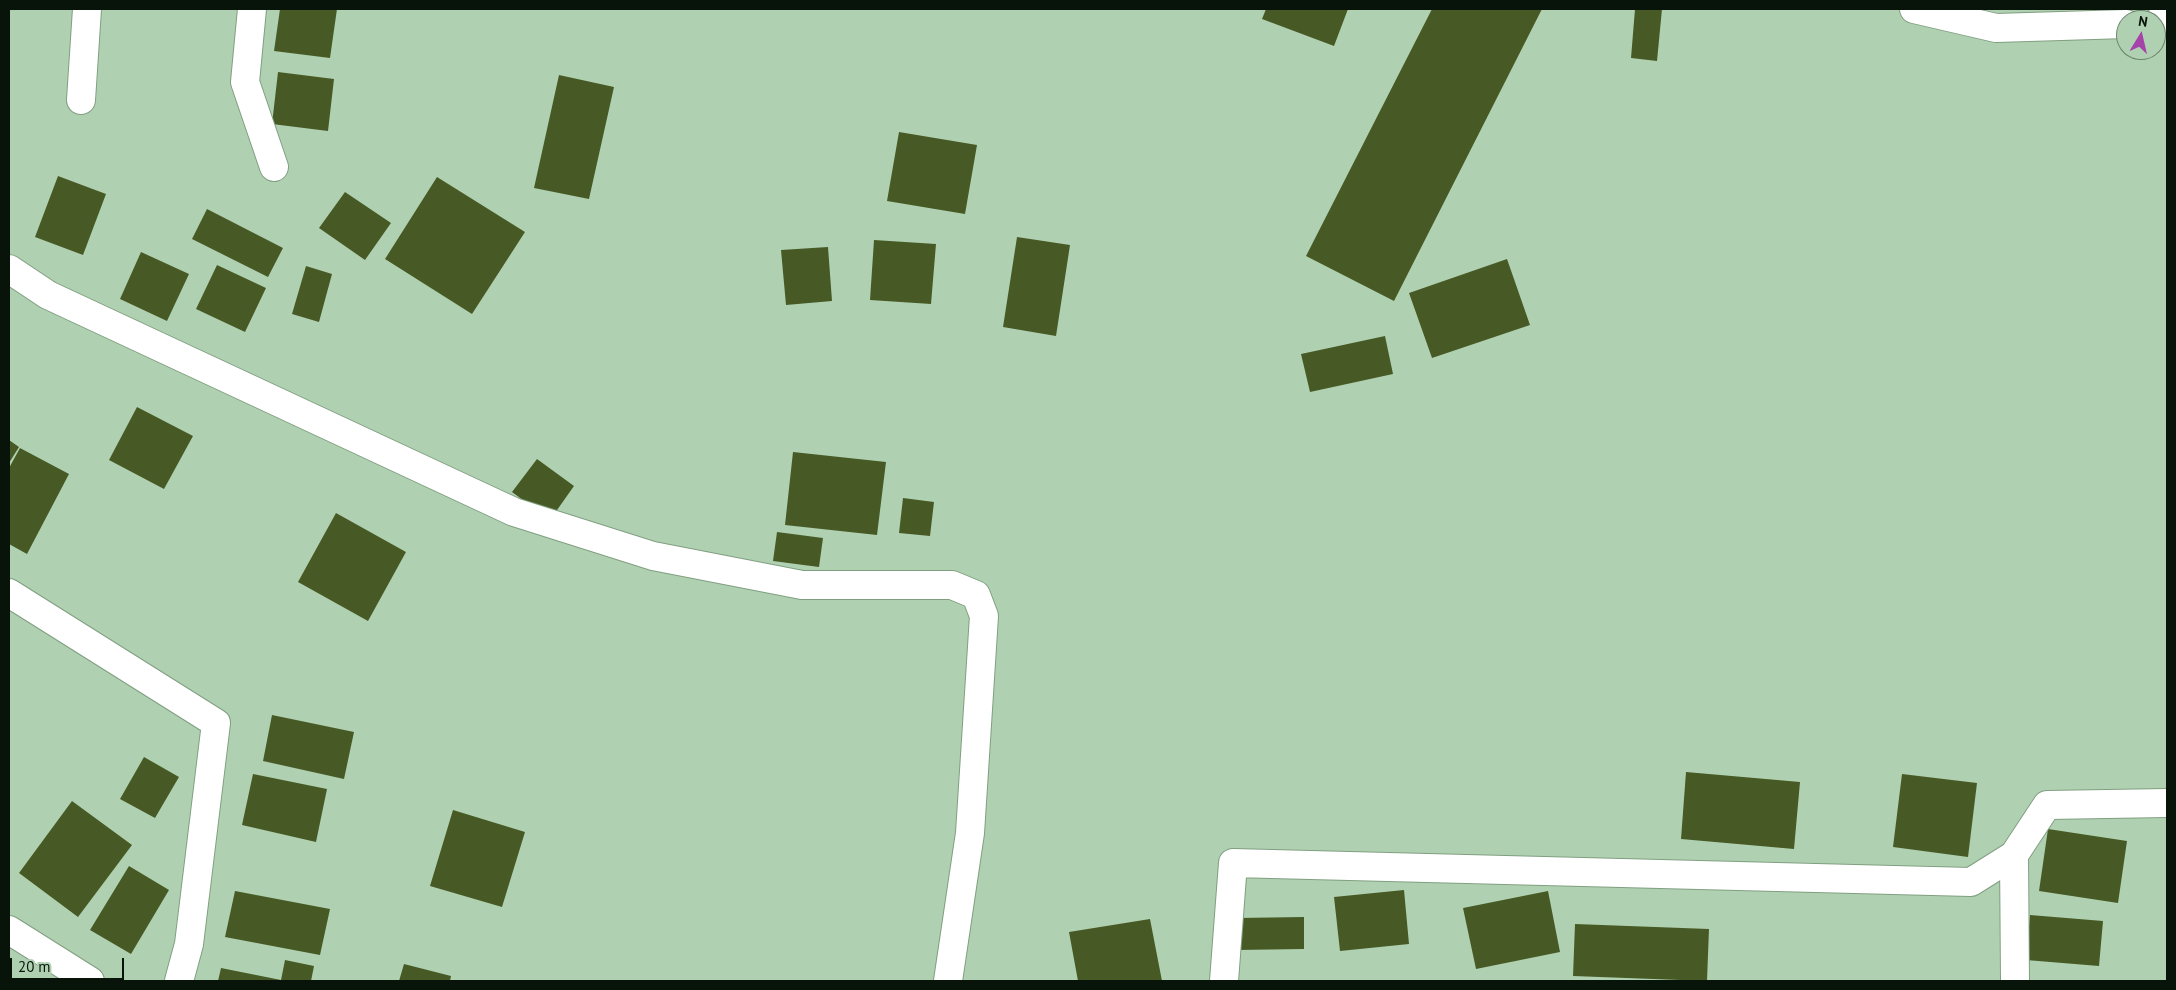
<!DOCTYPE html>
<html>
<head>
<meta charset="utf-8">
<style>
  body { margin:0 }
  #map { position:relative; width:2176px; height:990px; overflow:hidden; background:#b0d1b1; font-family:"PT Sans",sans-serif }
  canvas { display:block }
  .frame { position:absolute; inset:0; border:10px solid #081409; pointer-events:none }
  .north { position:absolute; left:2116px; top:10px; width:50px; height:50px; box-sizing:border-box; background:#b0d1b1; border:1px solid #6d856e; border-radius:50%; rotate:9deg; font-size:14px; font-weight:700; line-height:20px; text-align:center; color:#081409 }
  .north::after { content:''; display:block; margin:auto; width:18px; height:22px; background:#a543aa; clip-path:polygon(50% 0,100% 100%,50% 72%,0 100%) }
  .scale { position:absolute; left:10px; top:958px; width:114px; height:22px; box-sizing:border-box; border:2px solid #081409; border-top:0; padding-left:6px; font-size:15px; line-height:18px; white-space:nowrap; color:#081409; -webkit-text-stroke:4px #b0d1b1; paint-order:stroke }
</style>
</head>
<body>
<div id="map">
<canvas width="2176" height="990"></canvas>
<div class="frame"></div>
<div class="north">N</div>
<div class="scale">20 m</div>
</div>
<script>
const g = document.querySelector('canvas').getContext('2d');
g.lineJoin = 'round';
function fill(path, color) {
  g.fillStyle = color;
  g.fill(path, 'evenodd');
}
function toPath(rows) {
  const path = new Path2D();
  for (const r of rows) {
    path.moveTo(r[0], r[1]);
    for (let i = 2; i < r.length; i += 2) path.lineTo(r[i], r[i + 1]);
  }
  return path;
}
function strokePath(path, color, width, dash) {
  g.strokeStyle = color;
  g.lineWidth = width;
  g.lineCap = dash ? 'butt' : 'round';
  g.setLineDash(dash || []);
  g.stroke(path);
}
const building = toPath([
  [280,9,337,9,330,58,274,51],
  [1266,9,1348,9,1334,46,1262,19],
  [1432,9,1542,9,1394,301,1306,256],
  [1635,9,1662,9,1657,61,1631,58],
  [278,72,334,79,328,131,272,124],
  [559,75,614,87,589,199,534,188],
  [899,132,977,145,965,214,887,201],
  [58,176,106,194,83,255,35,237],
  [437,177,525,232,472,314,385,259],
  [345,192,391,223,365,260,319,228],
  [207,209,283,248,268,277,192,239],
  [1017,237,1070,245,1056,336,1003,327],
  [874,240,936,244,931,304,870,300],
  [828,247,832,301,786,305,781,250],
  [141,252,189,274,167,321,120,299],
  [1507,259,1530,325,1432,358,1409,293],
  [217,265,266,288,245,332,196,309],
  [306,266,332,274,319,322,292,314],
  [1385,336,1393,374,1310,392,1301,354],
  [137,407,193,436,164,489,109,460],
  [9,440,19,447,9,463],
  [20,448,69,474,27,554,9,544,9,468],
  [793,452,886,462,877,535,785,525],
  [537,459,574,486,550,520,512,492],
  [903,498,934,502,930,536,899,533],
  [336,513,406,552,368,621,298,582],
  [777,532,823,538,819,567,773,561],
  [272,715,354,732,344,779,263,761],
  [144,757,179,777,155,818,120,799],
  [1686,772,1800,782,1794,849,1681,839],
  [253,774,327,789,316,842,242,825],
  [1902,774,1977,783,1968,857,1893,847],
  [72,801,132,845,78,917,19,873],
  [453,810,525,832,502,907,430,886],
  [2048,829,2127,841,2118,903,2039,891],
  [129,866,169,890,131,954,90,930],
  [1404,890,1409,944,1340,951,1334,897],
  [235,891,330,909,320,955,225,937],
  [1548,891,1560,952,1476,969,1463,908],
  [2030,915,2103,921,2099,966,2026,960],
  [1304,917,1304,949,1237,950,1237,918],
  [1150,919,1162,981,1078,981,1069,932],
  [1575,924,1709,929,1707,981,1573,976],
  [285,960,314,966,311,981,218,981,221,968,281,980],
  [404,964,451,976,450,981,399,981]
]);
const minor = toPath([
  [252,9,245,82,274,167],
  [1914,9,1996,28,2126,24],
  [2156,23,2167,22],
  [81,100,87,9],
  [9,269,48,295,514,512,653,556,802,585,952,585,976,595,984,616,970,833,948,981],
  [9,593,216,723,189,944,179,981],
  [2014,855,2015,981],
  [9,930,90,981],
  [1224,981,1233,863,1971,882,2014,855,2047,805,2167,803]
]);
fill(building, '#475a25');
strokePath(minor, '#809f81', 30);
strokePath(minor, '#fff', 28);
</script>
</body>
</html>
